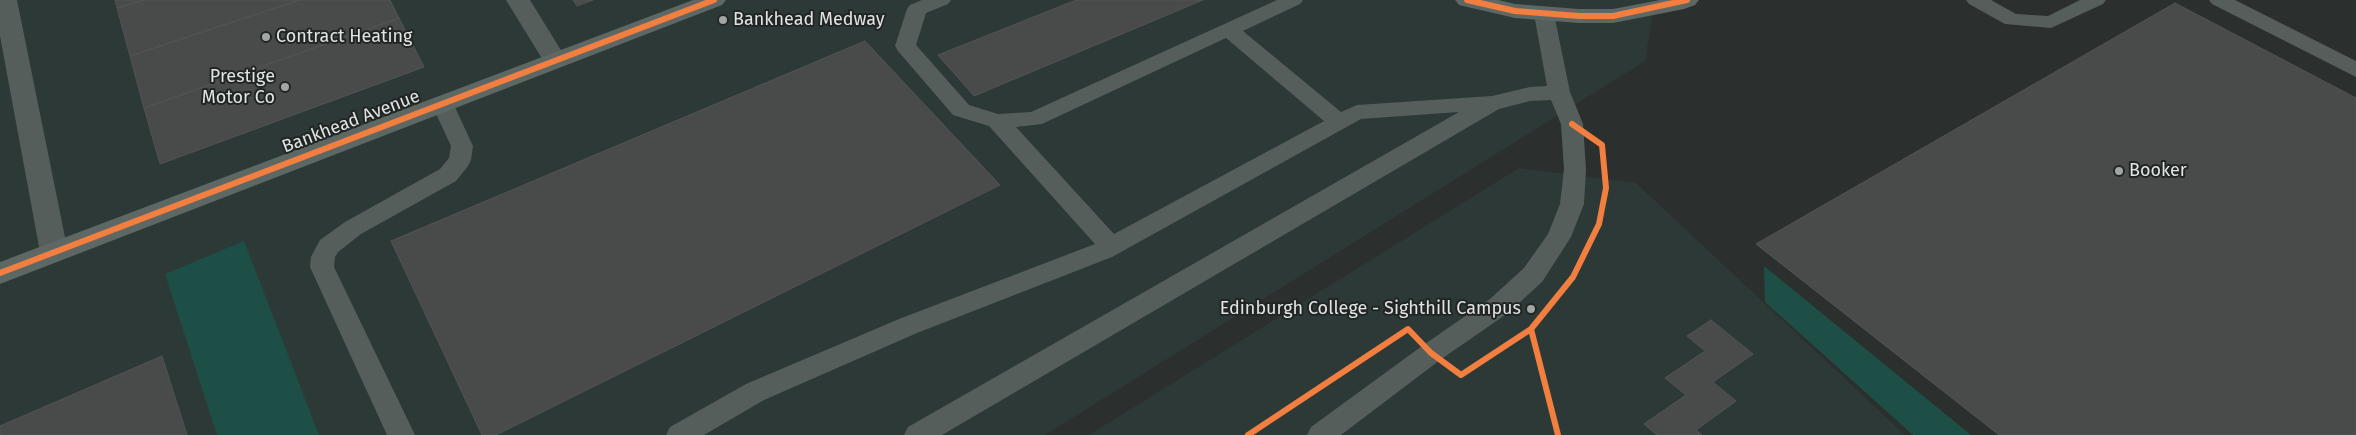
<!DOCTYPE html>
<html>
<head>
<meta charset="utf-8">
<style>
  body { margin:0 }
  canvas { display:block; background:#2b2f2e }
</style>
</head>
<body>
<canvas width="2356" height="435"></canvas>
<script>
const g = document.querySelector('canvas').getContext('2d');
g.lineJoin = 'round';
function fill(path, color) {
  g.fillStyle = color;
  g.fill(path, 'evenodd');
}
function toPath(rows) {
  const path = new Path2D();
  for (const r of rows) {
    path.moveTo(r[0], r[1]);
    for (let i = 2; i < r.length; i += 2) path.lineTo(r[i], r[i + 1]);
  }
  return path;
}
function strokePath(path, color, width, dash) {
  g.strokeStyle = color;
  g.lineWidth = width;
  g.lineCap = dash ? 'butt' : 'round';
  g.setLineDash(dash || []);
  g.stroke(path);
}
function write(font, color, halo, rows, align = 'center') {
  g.font = font + ' "Fira Sans",sans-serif';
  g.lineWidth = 4;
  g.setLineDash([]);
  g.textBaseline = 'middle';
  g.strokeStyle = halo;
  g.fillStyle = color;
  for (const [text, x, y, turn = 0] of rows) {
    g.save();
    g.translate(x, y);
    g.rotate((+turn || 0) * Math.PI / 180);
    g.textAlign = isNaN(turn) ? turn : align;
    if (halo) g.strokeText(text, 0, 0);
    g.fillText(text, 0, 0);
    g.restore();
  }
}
const built = toPath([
  [0,0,1655,0,1645,61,1045,435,0,435],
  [1519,168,1636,183,1905,435,1089,435]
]);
const green = toPath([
  [244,241,319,435,217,435,165,274],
  [1764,266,1971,435,1913,435,1765,302]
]);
const building = toPath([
  [115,0,144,0,117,8,115,0],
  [144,0,299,0,130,56,117,8,144,0],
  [299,0,390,0,399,18,144,108,130,56,299,0],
  [573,0,593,0,577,6,573,0],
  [1076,0,1203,0,974,96,938,55,1076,0],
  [2175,3,2356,98,2356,435,1999,435,1756,244,2175,3],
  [399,18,424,67,160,164,144,108,399,18],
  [865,41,1000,185,496,435,482,435,391,241,865,41],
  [1711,320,1753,354,1713,382,1736,401,1696,430,1702,435,1657,435,1644,424,1686,395,1665,378,1705,351,1687,336,1711,320],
  [162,356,187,435,0,435,0,426,162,356]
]);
const path = toPath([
  [1531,329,1558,435],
  [1509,343,1531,329,1539,319],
  [1248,435,1336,377]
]);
const lane = toPath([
  [922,0,951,0,948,4,926,13,916,45,969,105,998,114,1031,112,1277,0,1303,0,1300,4,1243,31,1341,112,1357,105,1492,96,1530,87,1547,86,1534,14,1537,10,1544,8,1551,10,1554,14,1570,92,1583,124,1586,169,1584,204,1571,237,1542,282,1508,313,1440,360,1341,435,1307,435,1311,427,1422,346,1490,299,1524,268,1548,234,1560,204,1564,169,1561,124,1551,100,1530,101,1499,109,942,435,904,435,908,427,1459,112,1361,119,1112,257,917,333,764,400,704,435,666,435,670,427,746,384,899,319,1095,244,989,126,953,115,898,51,895,46,907,9,910,5,922,0],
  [1226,38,1324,121,1114,234,1016,127,1042,124,1226,38],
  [1966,0,1991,0,2016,14,2048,16,2080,0,2106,0,2103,4,2051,28,2005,24,1969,4,1966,0],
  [2209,0,2235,0,2356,61,2356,77,2212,4,2209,0],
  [442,96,450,98,453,103,473,146,471,160,468,166,456,181,361,234,338,252,335,257,334,267,415,435,387,435,310,267,311,257,320,240,345,222,440,169,449,158,451,146,431,103,434,98,442,96]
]);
const street = toPath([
  [0,0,17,0,68,252,64,259,54,262,44,259,40,252,0,36,0,0],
  [506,0,530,0,567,60,564,65,555,68,546,65,506,0]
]);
const secondary = toPath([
  [693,0,726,0,722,5,0,284,0,262,693,0],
  [1455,0,1498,0,1515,4,1579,9,1613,9,1660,0,1699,0,1695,5,1684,9,1613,23,1579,23,1515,18,1459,5,1455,0]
]);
const cycleway = toPath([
  [1467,0,1515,11,1579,16,1613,16,1687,0],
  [0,273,714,0],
  [1531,329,1558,435],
  [1248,435,1408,329,1431,353,1461,375,1531,329,1573,277,1599,224,1606,188,1602,145,1572,124]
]);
const markers = [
  [723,20,5,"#a1a5a4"],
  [266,37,5,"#a1a5a4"],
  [285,87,5,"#a1a5a4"],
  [2119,171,5,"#a1a5a4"],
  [1531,309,5,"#a1a5a4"]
];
const poiNames = [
  ["Bankhead Medway",733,20],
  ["Contract Heating",276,37],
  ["Prestige",275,77,"right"],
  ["Motor Co",275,98,"right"],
  ["Booker",2129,171],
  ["Edinburgh College - Sighthill Campus",1521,309,"right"]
];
const streetNames = [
  ["Bankhead Avenue",351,122,-21]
];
fill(built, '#2d3936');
fill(green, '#1d4f46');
fill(building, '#484b4a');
strokePath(building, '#525453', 1);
strokePath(path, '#636867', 3, [4, 2.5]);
fill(lane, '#555e5b');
fill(street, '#555e5b');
fill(secondary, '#5d6865');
strokePath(cycleway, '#f27e40', 6);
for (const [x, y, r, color] of markers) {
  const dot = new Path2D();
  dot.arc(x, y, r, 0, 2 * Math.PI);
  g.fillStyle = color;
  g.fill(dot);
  strokePath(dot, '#212625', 2);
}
write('18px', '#e0e4e3', '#212625', poiNames, 'left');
write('18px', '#e0e4e3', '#212625', streetNames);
</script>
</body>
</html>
